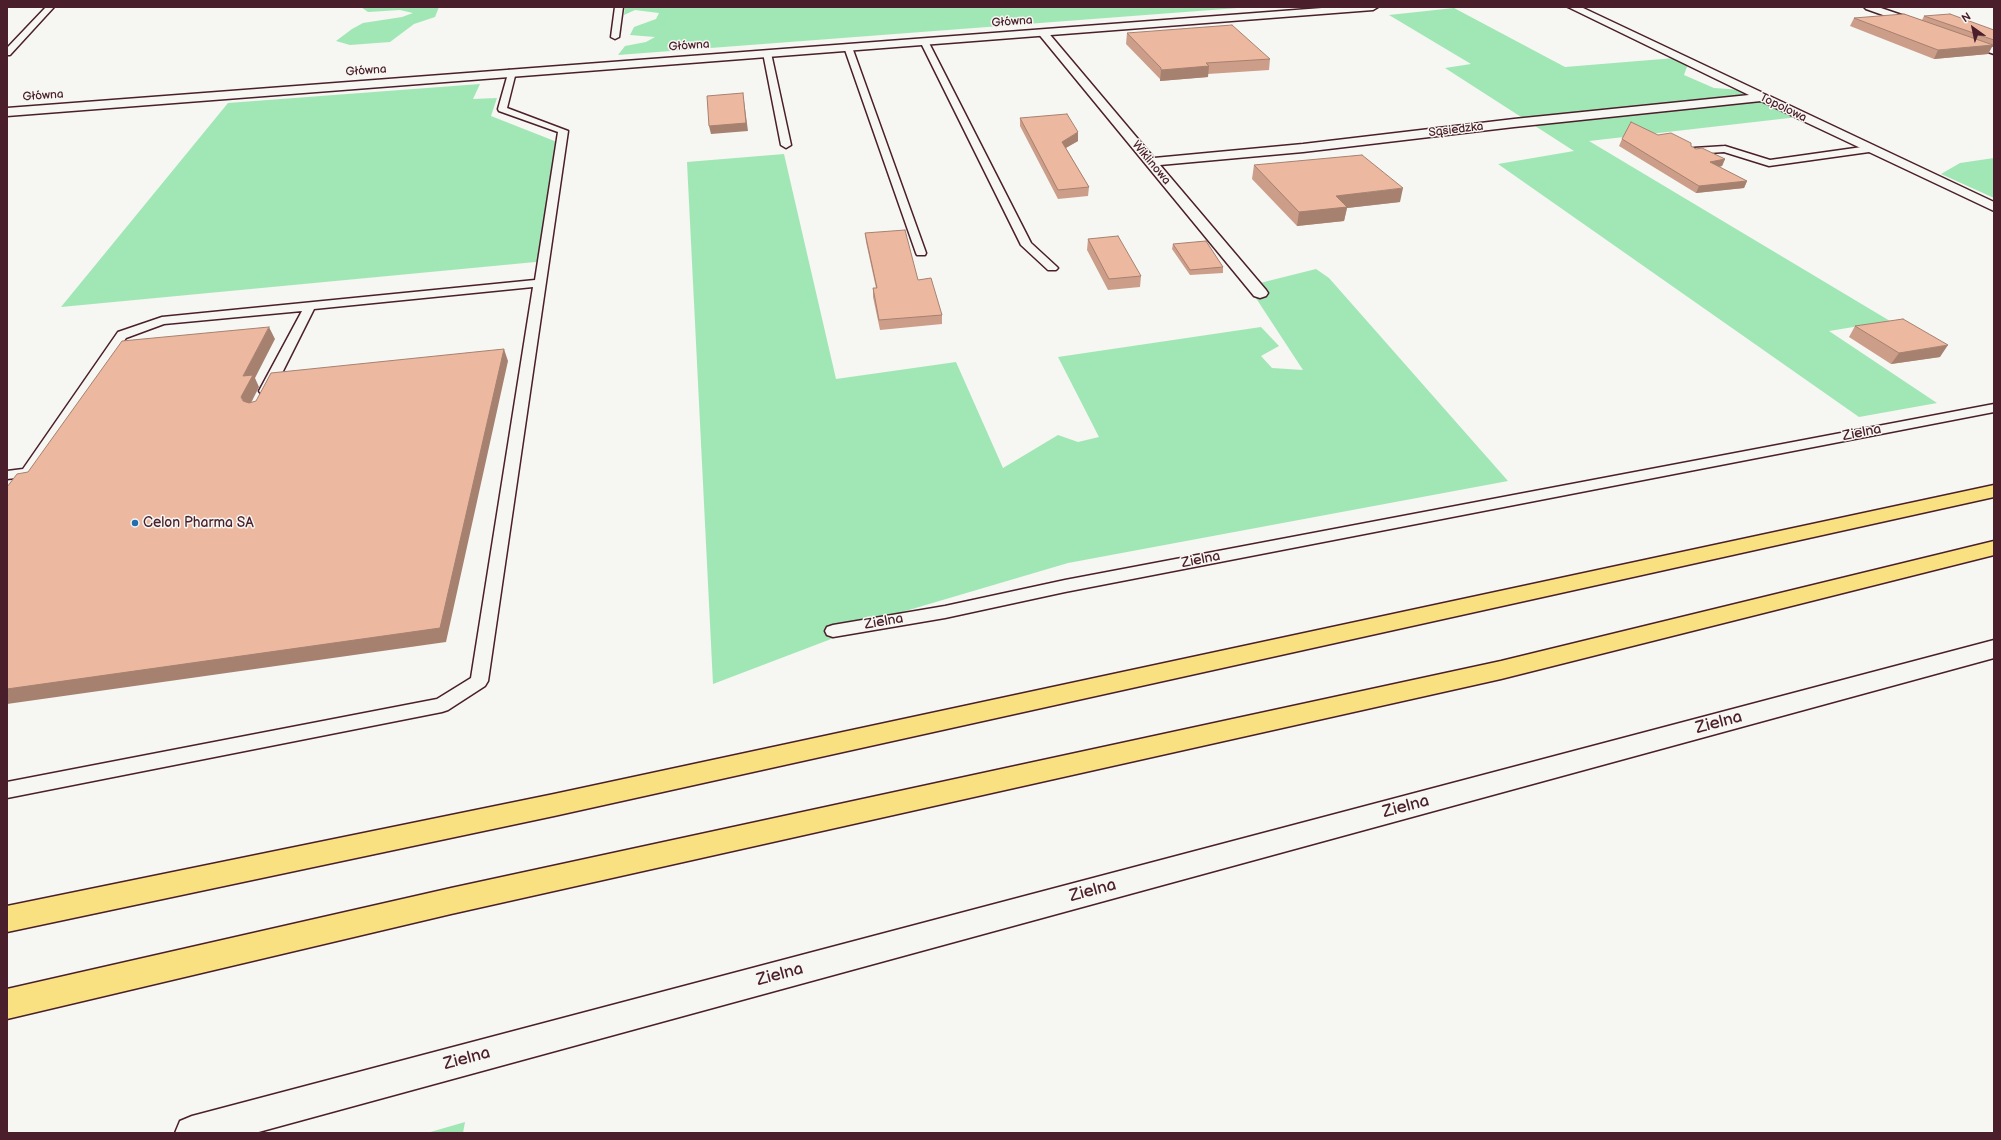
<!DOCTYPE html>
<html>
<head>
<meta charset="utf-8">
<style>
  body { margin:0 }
  #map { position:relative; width:2001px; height:1140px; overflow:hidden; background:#f6f6f2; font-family:"Balsamiq Sans",sans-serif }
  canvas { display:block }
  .frame { position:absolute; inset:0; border:8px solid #4a1f2b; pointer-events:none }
  .north { position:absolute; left:1953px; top:8px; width:40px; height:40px; -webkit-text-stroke:3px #f6f6f2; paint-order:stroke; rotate:327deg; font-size:11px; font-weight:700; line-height:16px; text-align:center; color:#4a1f2b }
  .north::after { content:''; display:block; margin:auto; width:14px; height:18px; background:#4a1f2b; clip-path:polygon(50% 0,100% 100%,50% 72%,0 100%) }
</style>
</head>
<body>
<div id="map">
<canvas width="2001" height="1140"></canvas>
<div class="frame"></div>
<div class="north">N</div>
</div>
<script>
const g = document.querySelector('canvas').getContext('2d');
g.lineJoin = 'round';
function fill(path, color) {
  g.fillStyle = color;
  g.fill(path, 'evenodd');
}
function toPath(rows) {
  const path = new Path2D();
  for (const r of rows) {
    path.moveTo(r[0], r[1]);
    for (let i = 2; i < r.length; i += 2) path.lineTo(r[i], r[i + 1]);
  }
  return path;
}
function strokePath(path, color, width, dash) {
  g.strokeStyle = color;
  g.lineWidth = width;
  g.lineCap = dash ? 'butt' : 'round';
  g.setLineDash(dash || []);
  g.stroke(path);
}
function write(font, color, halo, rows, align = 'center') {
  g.font = font + ' "Balsamiq Sans",sans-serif';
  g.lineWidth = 3;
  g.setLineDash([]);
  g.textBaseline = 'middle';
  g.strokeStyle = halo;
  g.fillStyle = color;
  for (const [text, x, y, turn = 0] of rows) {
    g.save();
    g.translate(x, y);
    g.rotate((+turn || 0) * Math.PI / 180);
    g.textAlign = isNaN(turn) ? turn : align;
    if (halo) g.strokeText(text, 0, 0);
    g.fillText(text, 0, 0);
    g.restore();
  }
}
const green = toPath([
  [361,7,439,7,435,17,414,24,390,42,350,45,336,41,352,29,363,23,402,17,413,13,400,10,368,12],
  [625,7,1251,7,618,55,625,46,646,42,655,37,630,35,634,27,656,19,659,13,635,10,624,15],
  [1454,8,1565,67,1675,58,1688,64,1684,75,1714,88,1742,90,1798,117,1589,141,1890,321,1829,331,1937,403,1859,417,1498,164,1574,151,1445,68,1471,64,1389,15],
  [480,84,473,99,497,98,491,116,557,142,546,261,61,307,228,103],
  [784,154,836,379,956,362,1003,468,1058,435,1078,442,1099,437,1058,357,1261,327,1279,346,1261,356,1272,368,1303,370,1248,286,1316,269,1329,278,1508,481,1068,563,902,612,713,684,687,162],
  [1994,158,1994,198,1941,174,1960,163],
  [465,1122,463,1133,427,1133]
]);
const service = toPath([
  [46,7,54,7,10,55,7,55,7,48,46,7],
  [615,7,623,7,619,37,615,39,611,37,615,7],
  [921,39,928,41,1031,243,1056,266,1058,268,1056,270,1048,270,1021,245,920,41,921,39],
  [845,45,852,47,926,253,925,255,917,255,916,253,844,47,845,45],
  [764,51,771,53,791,145,786,148,781,145,763,53,764,51],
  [509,70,516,72,507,108,568,131,488,681,485,686,448,710,442,712,7,798,7,782,437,699,471,678,533,287,314,309,273,391,271,394,266,395,261,394,259,391,302,311,164,324,126,338,33,476,12,504,7,506,7,491,16,478,7,479,7,471,23,469,118,332,162,317,535,280,558,132,499,111,498,109,509,70],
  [1725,146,1770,160,1869,146,1874,149,1869,152,1769,166,1724,152,1694,154,1689,151,1694,148,1725,146],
  [1994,404,1994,412,1065,592,945,618,833,637,827,635,825,631,827,627,833,625,945,606,1065,580,1994,404]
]);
const minor = toPath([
  [1568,7,1581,7,1994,202,1994,211,1761,101,1514,127,1303,152,1160,165,1266,290,1268,293,1266,296,1260,298,1254,296,1037,32,1038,30,1046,30,1154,158,1303,144,1514,119,1749,95,1568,7],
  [1864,7,1878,7,1925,23,1926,25,1921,28,1917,27,1866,9,1864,7],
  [1963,37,1994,47,1994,54,1959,42,1958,40,1959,38,1963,37],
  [1994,640,1994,658,255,1133,175,1133,180,1121,192,1116,1994,640]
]);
const secondary = toPath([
  [1335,7,1378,7,1373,10,7,116,7,108,1335,7]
]);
const motorway = toPath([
  [1994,485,1994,497,554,816,7,932,7,906,554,794,1994,485],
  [1994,541,1994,555,1501,679,451,914,7,1019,7,989,451,888,1501,661,1994,541]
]);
const wall = toPath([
  [1924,16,1994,30,1994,45,1993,45,1988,54,1934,59,1850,26,1854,18,1922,20],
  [1127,33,1270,59,1269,70,1208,74,1208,77,1160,81,1160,79,1126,44],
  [1020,118,1078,141,1066,148,1089,187,1088,196,1058,199,1020,126],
  [1658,135,1691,146,1696,149,1725,159,1722,166,1719,167,1747,181,1744,188,1696,193,1619,146,1622,139],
  [1254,165,1400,202,1347,208,1344,221,1297,226,1252,179],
  [865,233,918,280,942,315,942,324,880,330,873,297,873,288,876,288,866,242],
  [1088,239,1141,276,1140,287,1108,290,1087,250],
  [1173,244,1223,267,1223,273,1190,275,1172,249],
  [1855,326,1940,357,1891,364,1849,337]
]);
const shadedWall = toPath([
  [1993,45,1988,54,1934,59,1938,50],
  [1209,66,1208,77,1160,81,1161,70],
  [744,101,748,131,711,134,709,126],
  [1078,132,1078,141,1062,150,1062,142],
  [1725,159,1722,166,1707,169,1710,162],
  [1747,181,1744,188,1696,193,1699,186],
  [1403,188,1400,202,1347,208,1344,221,1297,226,1299,212,1336,196],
  [269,327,275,339,255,378,259,387,248,409,241,397,243,376],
  [1948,345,1940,357,1891,364,1899,353],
  [504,349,508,361,446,642,7,704,7,689]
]);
const building = toPath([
  [1904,14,1993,45,1938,50,1854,18,1904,14],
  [1950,14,1994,30,1994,40,1924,16,1950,14],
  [1232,25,1270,59,1206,63,1209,66,1161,70,1161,68,1127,33,1232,25],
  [743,93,746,123,709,126,707,96,743,93],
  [1067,114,1078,132,1062,142,1089,187,1058,190,1020,118,1067,114],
  [1631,122,1658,135,1671,133,1691,143,1691,146,1696,149,1702,148,1725,159,1710,162,1747,181,1699,186,1622,139,1631,122],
  [1362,155,1403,188,1336,196,1347,207,1299,212,1254,165,1362,155],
  [905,230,918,280,931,278,942,315,879,320,873,288,877,288,865,233,905,230],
  [1118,236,1141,276,1109,279,1088,239,1118,236],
  [1206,241,1223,267,1190,270,1173,244,1206,241],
  [1903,319,1948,345,1899,353,1855,326,1903,319],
  [269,327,243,376,253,375,241,397,243,401,249,403,256,401,271,373,504,349,440,628,7,689,7,487,17,474,28,472,122,341,269,327]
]);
const markers = [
  [135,523,4,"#1f6fb2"]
];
const farStreetnames = [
  ["Główna",1012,22,-4],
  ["Główna",689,46,-4],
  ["Główna",366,71,-4],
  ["Główna",43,96,-4],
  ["Topolowa",1783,108,26],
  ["Sąsiedzka",1456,130,-7],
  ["Wiklinowa",1151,163,50]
];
const streetNames = [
  ["Zielna",1862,433,-11],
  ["Zielna",1201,560,-11],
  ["Zielna",884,622,-10]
];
const poiNames = [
  ["Celon Pharma SA",143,523]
];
const nearStreetnames = [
  ["Zielna",1719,723,-15],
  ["Zielna",1406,807,-15],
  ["Zielna",1093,891,-15],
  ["Zielna",780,975,-15],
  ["Zielna",467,1059,-15]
];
fill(green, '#a0e7b5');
strokePath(service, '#4a1f2b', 3);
strokePath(minor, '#4a1f2b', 3);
strokePath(secondary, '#4a1f2b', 3);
strokePath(motorway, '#4a1f2b', 3);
fill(service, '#f6f6f2');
fill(minor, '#f6f6f2');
fill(secondary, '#f6f6f2');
fill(motorway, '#f9e181');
fill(wall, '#cc9e8a');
fill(shadedWall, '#a68170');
fill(building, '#edb8a0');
strokePath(building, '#a68170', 1);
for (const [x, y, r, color] of markers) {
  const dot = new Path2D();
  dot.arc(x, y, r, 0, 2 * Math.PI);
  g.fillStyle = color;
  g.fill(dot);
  strokePath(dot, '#f6f6f2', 1.5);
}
write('12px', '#4a1f2b', '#f6f6f2', farStreetnames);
write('14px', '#4a1f2b', '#f6f6f2', streetNames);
write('14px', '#4a1f2b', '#f6f6f2', poiNames, 'left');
write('17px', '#4a1f2b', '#f6f6f2', nearStreetnames);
</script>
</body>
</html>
